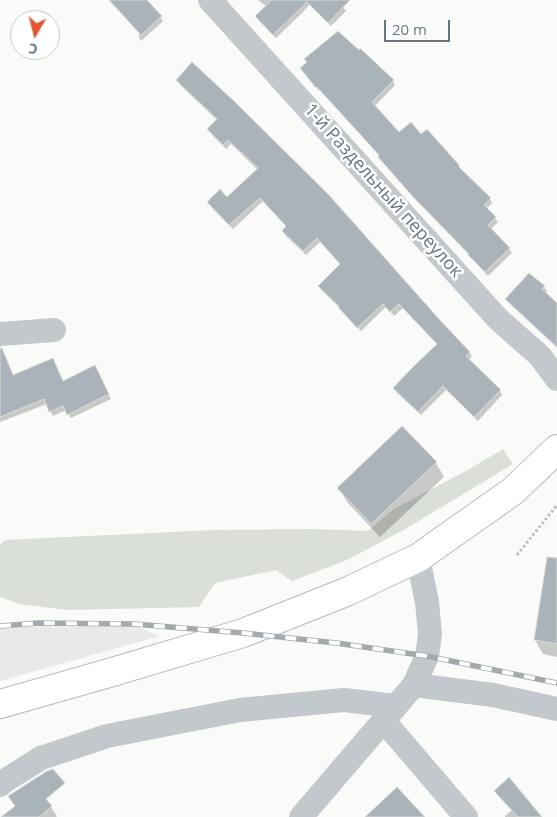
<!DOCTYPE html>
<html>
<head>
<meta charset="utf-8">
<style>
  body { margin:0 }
  #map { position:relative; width:557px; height:817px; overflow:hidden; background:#fafaf8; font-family:"Open Sans",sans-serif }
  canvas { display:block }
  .north { position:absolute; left:10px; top:10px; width:50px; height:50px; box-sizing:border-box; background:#fff; border:1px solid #c1c8cd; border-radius:50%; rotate:188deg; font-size:14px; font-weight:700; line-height:20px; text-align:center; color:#657683 }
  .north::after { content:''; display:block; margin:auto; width:18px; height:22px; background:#e4572e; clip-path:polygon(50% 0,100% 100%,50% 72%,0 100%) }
  .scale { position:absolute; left:384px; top:20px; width:66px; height:22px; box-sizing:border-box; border:2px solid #657683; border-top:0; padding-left:6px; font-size:15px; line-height:18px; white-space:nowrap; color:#657683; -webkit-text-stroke:4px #fff; paint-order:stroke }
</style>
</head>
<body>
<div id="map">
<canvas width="557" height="817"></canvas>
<div class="north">С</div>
<div class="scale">20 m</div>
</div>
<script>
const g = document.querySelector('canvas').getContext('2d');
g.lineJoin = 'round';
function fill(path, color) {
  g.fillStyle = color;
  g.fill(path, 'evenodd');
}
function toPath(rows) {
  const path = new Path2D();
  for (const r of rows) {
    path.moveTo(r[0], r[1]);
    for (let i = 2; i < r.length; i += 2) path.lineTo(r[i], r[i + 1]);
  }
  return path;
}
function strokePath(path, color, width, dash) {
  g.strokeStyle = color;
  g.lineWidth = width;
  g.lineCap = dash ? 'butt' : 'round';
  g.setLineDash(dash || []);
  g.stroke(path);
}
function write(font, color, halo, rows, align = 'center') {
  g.font = font + ' "Open Sans",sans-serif';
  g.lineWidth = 5;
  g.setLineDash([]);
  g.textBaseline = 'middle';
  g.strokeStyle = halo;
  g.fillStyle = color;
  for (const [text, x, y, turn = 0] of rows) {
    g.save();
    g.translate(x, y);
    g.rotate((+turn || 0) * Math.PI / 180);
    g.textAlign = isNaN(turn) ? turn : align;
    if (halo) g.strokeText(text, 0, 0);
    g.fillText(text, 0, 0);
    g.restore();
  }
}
const built = toPath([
  [136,626,160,636,0,681,0,627]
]);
const green = toPath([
  [503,449,513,464,407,528,349,559,292,581,276,570,215,583,199,607,67,610,19,604,0,597,0,545,5,540,214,530,313,529,368,531,394,509,466,471]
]);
const shadow = toPath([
  [109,0,145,0,160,16,163,21,141,41,139,37,139,33],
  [258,0,313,0,313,1,302,13,276,38,259,21,257,16,267,7],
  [326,0,336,0,343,7,346,11,331,26,319,14,316,10],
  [301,68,393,81,395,85,374,107,399,134,421,136,459,167,490,199,492,203,486,209,495,218,498,222,491,229,509,249,512,253,488,276,472,259,469,255,418,202,382,161,379,157,380,156,320,90,319,91],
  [177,80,438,319,469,352,472,357,468,360,500,391,502,395,478,421,446,390,421,415,397,393,394,388,438,345,403,308,394,316,386,307,361,331,340,308,322,291,320,286,341,265,320,242,306,255,286,236,283,231,287,227,263,201,233,229,211,207,208,202,227,199,258,170,231,144,226,149,211,134,209,130,218,121,180,85],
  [544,287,547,291,545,293,557,305,557,348,509,303,507,299],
  [8,365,13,376,63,382,97,371,111,399,71,418,66,410,53,416,47,404,0,422,0,369],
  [402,428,436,463,444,477,380,537,347,502,339,488],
  [544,586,557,588,557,657,543,654,535,640],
  [51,807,57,816,56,817,3,817],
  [512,810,541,817,505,817,505,816]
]);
const building = toPath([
  [109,0,147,0,162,16,141,35,109,0],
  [272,0,350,0,328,23,307,2,273,35,255,16,272,0],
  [338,31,359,50,360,48,394,80,372,102,399,132,411,122,421,134,427,129,460,166,459,167,491,198,484,205,496,217,488,225,510,248,485,272,468,255,469,254,414,198,378,157,379,155,317,87,316,88,300,68,307,62,304,59,338,31],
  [192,62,235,102,329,195,439,319,470,352,466,356,501,390,474,417,443,386,418,412,393,388,412,368,437,344,399,304,390,312,383,304,357,328,338,307,339,306,318,286,340,264,317,238,303,251,282,231,286,226,260,198,229,225,207,202,220,189,227,197,258,168,228,140,223,145,207,129,217,119,176,80,192,62],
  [529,273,545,286,542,289,557,303,557,347,505,299,529,273],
  [0,348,2,348,13,375,53,358,63,381,95,365,109,394,67,415,63,406,49,412,44,399,0,417,0,348],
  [402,426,437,462,371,524,337,488,402,426],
  [547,557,557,558,557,644,534,640,547,557],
  [53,769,65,783,46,799,52,806,39,817,1,817,15,806,8,796,47,771,53,769],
  [509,777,542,817,518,817,494,791,509,777],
  [397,787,425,817,365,817,397,787]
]);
const path = toPath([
  [517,555,557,505]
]);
const minor = toPath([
  [210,0,498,319,540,356,557,379],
  [0,334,54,330],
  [414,685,493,695,557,709],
  [383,720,466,817],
  [0,785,6,780,41,758,107,736,240,710,344,700,395,706],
  [301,817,414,685,427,656,430,634,427,602,418,558]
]);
const major = toPath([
  [0,704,109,673,243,633,346,592,418,558,513,491,557,449]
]);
const rail = toPath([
  [0,626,38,623,134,624,243,633,336,643,427,656,557,683]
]);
const streetNames = [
  ["1-й Раздельный переулок",383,191,48]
];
fill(built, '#e8e9e9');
fill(green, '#dadfd7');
fill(shadow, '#0003');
fill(building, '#aab3b9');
strokePath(building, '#dcdcda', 1);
strokePath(major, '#b5babe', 30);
strokePath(path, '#bbbfc2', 3, [2.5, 2.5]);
strokePath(minor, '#c3c8cc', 24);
strokePath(major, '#fff', 28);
strokePath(rail, '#a2aab0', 5.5);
strokePath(rail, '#fff', 4, [11]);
write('18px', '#657683', '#fff', streetNames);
</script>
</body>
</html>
